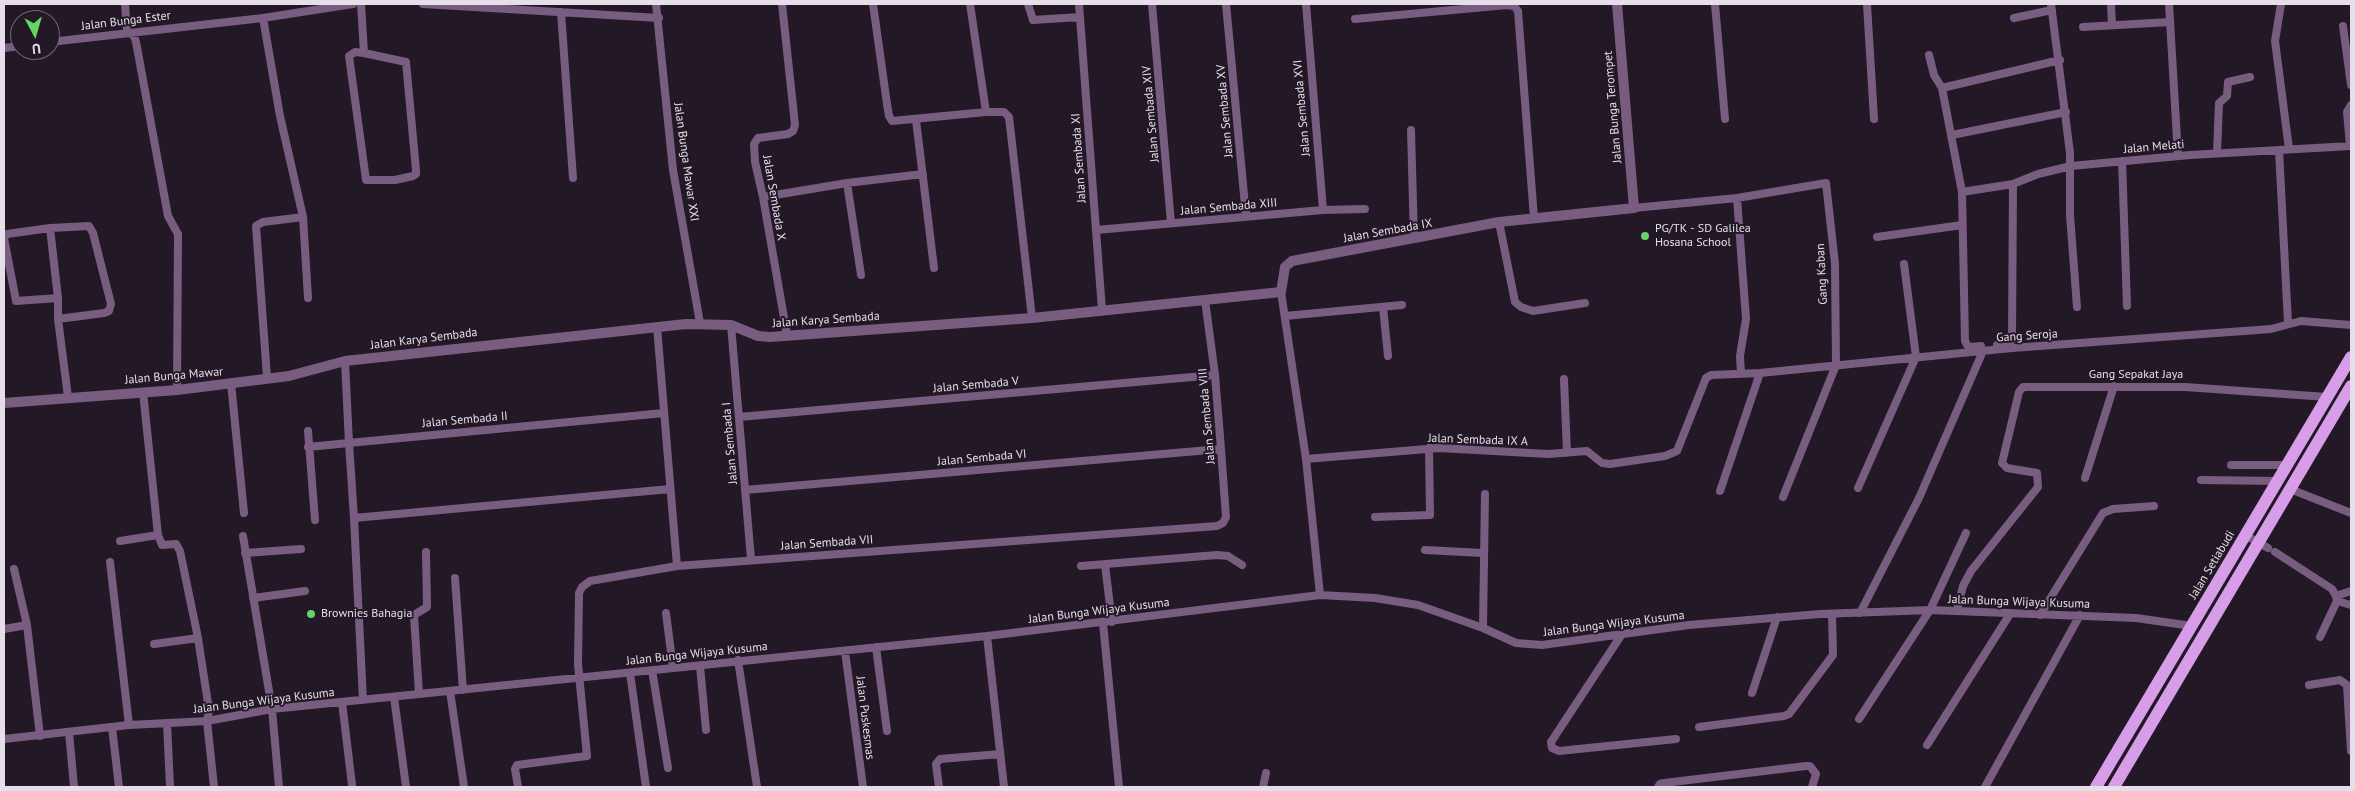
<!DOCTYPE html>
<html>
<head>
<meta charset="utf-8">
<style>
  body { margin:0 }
  #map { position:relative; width:2355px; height:791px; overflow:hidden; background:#231826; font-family:"PT Sans",sans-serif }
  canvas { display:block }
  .frame { position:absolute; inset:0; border:5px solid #e6dee8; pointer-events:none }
  .north { position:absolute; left:10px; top:10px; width:50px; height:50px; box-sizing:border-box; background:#231826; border:1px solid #716774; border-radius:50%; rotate:174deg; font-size:14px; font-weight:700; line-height:20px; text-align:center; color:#e6dee8 }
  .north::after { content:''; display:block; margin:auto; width:18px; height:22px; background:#65d467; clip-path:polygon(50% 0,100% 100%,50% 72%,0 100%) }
</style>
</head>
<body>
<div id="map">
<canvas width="2355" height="791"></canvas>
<div class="frame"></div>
<div class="north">U</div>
</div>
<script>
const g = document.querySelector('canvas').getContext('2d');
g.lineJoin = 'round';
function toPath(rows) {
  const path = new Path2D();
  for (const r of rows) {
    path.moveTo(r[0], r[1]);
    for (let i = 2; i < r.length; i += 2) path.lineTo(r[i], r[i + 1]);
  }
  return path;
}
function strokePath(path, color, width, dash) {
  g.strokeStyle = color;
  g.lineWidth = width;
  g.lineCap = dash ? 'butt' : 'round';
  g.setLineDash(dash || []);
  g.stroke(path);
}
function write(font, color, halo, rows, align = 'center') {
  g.font = font + ' "PT Sans",sans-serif';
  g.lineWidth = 4;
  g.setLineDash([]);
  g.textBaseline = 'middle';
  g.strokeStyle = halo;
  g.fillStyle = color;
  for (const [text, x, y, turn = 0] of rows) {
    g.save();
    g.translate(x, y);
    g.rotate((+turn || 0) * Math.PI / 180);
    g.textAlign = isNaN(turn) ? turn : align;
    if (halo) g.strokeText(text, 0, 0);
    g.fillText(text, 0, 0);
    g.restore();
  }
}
const minor = toPath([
  [125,4,127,31,134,36,136,42,168,216,178,234,177,390],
  [361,4,364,53,406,62,416,170,416,174,413,176,395,180,366,180,349,56,355,52,364,53],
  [423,4,659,18],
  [656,4,673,170,700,323],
  [782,4,795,125,793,131,788,134,758,138,754,144,755,162,763,197,787,335],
  [873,4,887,104,889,116,892,121,986,112,1004,112,1009,117,1032,318],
  [970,4,986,112],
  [1028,4,1033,20,1080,17],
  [1079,4,1102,310],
  [1152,4,1171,223],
  [1226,4,1246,216],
  [1306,4,1323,210],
  [1715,4,1725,119],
  [1867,4,1874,119],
  [2051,4,2070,153,2070,215,2077,307],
  [2111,4,2112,25],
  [2169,4,2178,156],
  [2281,4,2275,41,2289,149],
  [561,12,573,178],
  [263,18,280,116,303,217,308,298],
  [2014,18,2052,10],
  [1355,19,1507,5,1514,6,1518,11,1534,218],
  [2343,26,2351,85],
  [2083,27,2170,22],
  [50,42,263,18,353,4],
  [4,48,20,46],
  [1929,55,1934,75,1942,88,1962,192,1965,341,1967,345,1971,347,1981,346],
  [1942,88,2060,60],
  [916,120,934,268],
  [1411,130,1414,239],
  [1952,135,2066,112],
  [2350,146,2347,112,2351,105],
  [2279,150,2288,323],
  [2217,153,2219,103,2227,96,2228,82,2250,77],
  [2122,161,2127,306],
  [847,183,861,275],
  [1962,192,2013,184,2038,174,2071,166,2190,155,2351,146],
  [763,197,847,183,923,174],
  [1737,198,1746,319,1740,356,1741,373],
  [1634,208,1737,198,1826,183,1835,264,1836,365,1783,497],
  [1499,222,1515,302,1521,307,1533,311,1585,303],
  [50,228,89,226,93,233,111,304,109,311,104,313,58,319],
  [1096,230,1323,210,1365,209],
  [1877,237,1962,225],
  [1281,292,1306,459,1320,595],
  [58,298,16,301,4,238,7,234,50,228,58,298,58,319,68,397],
  [1383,307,1388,356],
  [1285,316,1402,305],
  [731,325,751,559],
  [657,327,677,566],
  [1997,345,2010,343,2012,339,2013,184],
  [345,361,349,443,664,413],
  [267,377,256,226,263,222,303,217],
  [1564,379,1567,453],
  [231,383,244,513],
  [143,392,158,535,162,545,176,544,180,551,198,638,209,710,207,721,214,787],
  [739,417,1215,375],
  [308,431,315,520],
  [308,447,349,443,354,518,670,489],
  [1306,459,1439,448,1548,454,1587,451,1602,463,1610,464,1665,456,1677,451,1706,378,1711,375,1760,373,2012,348,2271,329,2301,321,2351,325],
  [2231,465,2287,465],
  [2085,478,2114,386],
  [2201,480,2277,481],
  [1858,488,1916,357,1904,264],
  [2290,489,2351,513],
  [745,490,1221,449],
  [1720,491,1760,373],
  [1375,517,1430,515,1429,448],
  [354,518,363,700],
  [2245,535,2268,548],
  [243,536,272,709,279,787],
  [120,541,158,535],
  [1425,550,1483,553],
  [2275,552,2332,589,2336,596,2337,601,2320,637],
  [245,553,301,549],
  [110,562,129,725],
  [1105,565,1112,622],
  [1081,566,1217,555,1228,556,1242,565],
  [14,569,27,625,40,736],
  [455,578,463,690],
  [2336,596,2351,591],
  [253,598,305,591],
  [2337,601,2351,605],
  [1957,610,1963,586,1971,571,2038,487,2037,473,2007,468,2002,463,2019,392,2023,387,2185,387,2327,397],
  [666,613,673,668],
  [1860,613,1919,498,1983,351],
  [2040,615,2103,513,2113,509,2154,506],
  [1103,623,1119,787],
  [1483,628,1485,494],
  [4,629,27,625],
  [1622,634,1551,742,1552,748,1559,751,1676,739],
  [987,636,1004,787],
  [154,644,198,638],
  [876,647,887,731],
  [845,651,863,787],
  [738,660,757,787],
  [700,666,706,730],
  [652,670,668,768],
  [630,673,646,787],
  [2309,685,2340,680,2347,685,2351,751],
  [450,691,464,787],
  [1752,693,1777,617],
  [419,694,414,615,427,607,426,552],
  [394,697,406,787],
  [342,702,352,785],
  [1859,719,1930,610,1966,533],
  [167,723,170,787],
  [112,727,119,787],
  [1699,727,1784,716,1789,714,1833,655,1832,614],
  [69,732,74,787],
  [4,739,129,725,207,721,272,709,987,636,1320,595,1375,598,1418,605,1483,628,1516,643,1542,645,1689,625,1820,614,1930,610,2136,618,2192,626],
  [1927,745,2010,614],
  [518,787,515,769,517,765,587,756,578,664,579,593,582,587,590,581,677,566,1217,526,1223,523,1226,517,1221,449,1215,375,1205,300],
  [939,787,936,764,940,759,1000,754],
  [1263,787,1266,773],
  [1658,787,1660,784,1664,783,1806,766,1810,766,1816,774,1812,787],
  [1985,787,2080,615]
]);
const tertiary = toPath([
  [4,403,177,390,289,376,345,361,686,324,731,325,758,336,770,337,1032,318,1281,292,1285,267,1292,261,1499,222,1634,208,1617,4]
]);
const primary = toPath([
  [2096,787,2351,357],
  [2114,787,2351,386]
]);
const markers = [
  [1645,236,5,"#65d467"],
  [311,614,5,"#65d467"]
];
const streetNames = [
  ["Jalan Bunga Ester",126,21,-7],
  ["Jalan Bunga Terompet",1613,107,-95],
  ["Jalan Sembada XVI",1302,108,-95],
  ["Jalan Sembada XV",1225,111,-95],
  ["Jalan Sembada XIV",1151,114,-95],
  ["Jalan Melati",2154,147,-5],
  ["Jalan Sembada XI",1079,158,-94],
  ["Jalan Bunga Mawar XXI",686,162,82],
  ["Jalan Sembada X",774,198,80],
  ["Jalan Sembada XIII",1229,207,-5],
  ["Jalan Sembada IX",1388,231,-10],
  ["Gang Kaban",1822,274,-93],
  ["Jalan Karya Sembada",826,320,-4],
  ["Gang Seroja",2027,336,-4],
  ["Jalan Karya Sembada",424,339,-7],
  ["Gang Sepakat Jaya",2136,375],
  ["Jalan Bunga Mawar",174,376,-5],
  ["Jalan Sembada V",976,385,-5],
  ["Jalan Sembada VIII",1207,416,-95],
  ["Jalan Sembada II",465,420,-5],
  ["Jalan Sembada IX A",1478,440,2],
  ["Jalan Sembada I",730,443,-95],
  ["Jalan Sembada VI",982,458,-5],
  ["Jalan Sembada VII",827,543,-4],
  ["Jalan Setiabudi",2212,565,-59],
  ["Jalan Bunga Wijaya Kusuma",2019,602,2],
  ["Jalan Bunga Wijaya Kusuma",1099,611,-7],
  ["Jalan Bunga Wijaya Kusuma",1614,624,-7],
  ["Jalan Bunga Wijaya Kusuma",697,654,-6],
  ["Jalan Bunga Wijaya Kusuma",264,701,-7],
  ["Jalan Puskesmas",865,718,83]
];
const poiNames = [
  ["PG/TK - SD Galilea",1655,229],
  ["Hosana School",1655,243],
  ["Brownies Bahagia",321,614]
];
strokePath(minor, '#795d80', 8);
strokePath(tertiary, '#795d80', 10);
strokePath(primary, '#d79de8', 12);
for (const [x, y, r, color] of markers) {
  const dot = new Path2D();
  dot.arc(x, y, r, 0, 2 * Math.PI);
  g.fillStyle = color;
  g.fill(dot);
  strokePath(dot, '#231826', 2);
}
write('12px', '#e6dee8', '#231826', streetNames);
write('12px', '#e6dee8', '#231826', poiNames, 'left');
</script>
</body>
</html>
